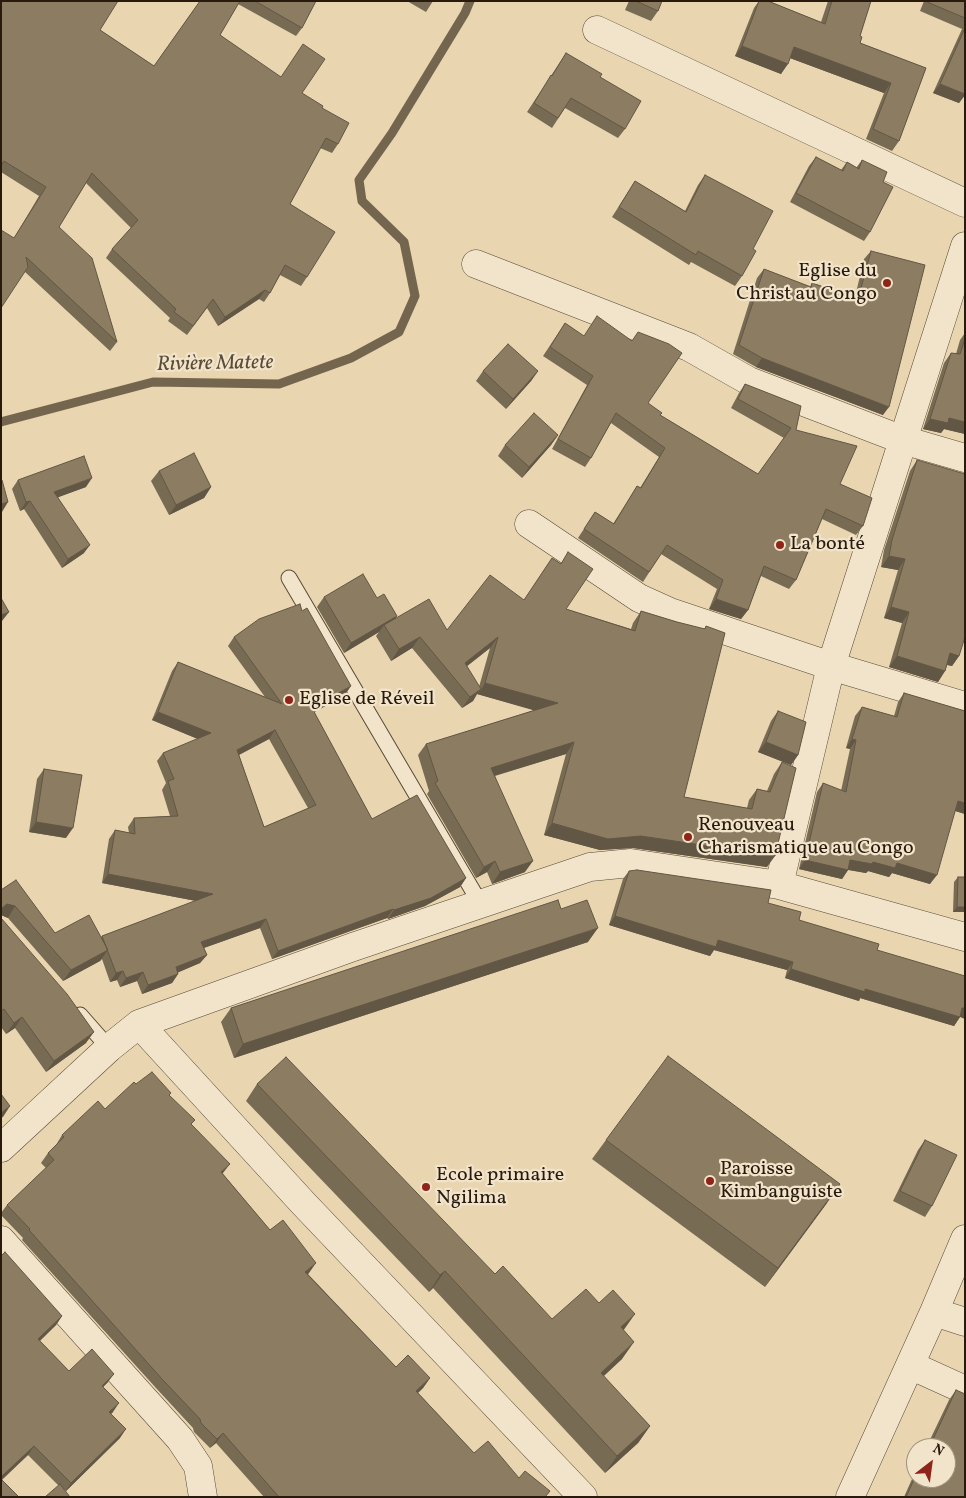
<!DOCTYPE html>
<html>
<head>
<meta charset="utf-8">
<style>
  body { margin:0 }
  #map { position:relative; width:966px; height:1498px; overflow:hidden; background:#e9d5af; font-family:Vollkorn,serif }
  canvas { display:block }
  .frame { position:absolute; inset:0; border:2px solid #281b0e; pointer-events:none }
  .north { position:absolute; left:906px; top:1438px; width:50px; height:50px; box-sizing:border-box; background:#f1e4cb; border:1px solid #a1947f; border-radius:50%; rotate:30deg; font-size:14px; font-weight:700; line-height:20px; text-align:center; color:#281b0e }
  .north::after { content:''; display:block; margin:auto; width:18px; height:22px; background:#8f2418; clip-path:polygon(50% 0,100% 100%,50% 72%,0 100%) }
</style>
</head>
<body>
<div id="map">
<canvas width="966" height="1498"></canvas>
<div class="frame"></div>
<div class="north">N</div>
</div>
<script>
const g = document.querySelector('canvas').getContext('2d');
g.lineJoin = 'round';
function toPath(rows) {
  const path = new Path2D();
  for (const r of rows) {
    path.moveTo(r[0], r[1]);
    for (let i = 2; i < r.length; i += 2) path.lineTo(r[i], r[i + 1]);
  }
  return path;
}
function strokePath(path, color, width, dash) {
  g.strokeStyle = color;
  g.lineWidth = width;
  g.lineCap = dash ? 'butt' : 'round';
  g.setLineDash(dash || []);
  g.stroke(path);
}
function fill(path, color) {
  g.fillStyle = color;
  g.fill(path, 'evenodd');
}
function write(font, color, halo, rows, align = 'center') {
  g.font = font + ' Vollkorn,serif';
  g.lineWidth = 4.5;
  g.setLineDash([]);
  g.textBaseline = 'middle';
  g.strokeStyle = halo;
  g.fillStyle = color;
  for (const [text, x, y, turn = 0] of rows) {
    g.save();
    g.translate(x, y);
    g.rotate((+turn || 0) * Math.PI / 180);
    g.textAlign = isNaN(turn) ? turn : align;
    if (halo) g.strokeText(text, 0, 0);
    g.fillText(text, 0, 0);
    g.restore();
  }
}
const stream = toPath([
  [1,422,153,382,279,384,351,358,399,332,415,296,404,242,362,201,359,180,392,133,465,13,470,1]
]);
const lane = toPath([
  [289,578,480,903],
  [80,1015,109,1048]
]);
const street = toPath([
  [597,30,965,203],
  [476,264,689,347,749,381,903,440,965,458],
  [529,524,639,598,670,612,831,666,965,706],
  [779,885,831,666,965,246],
  [139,1024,303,1203,583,1497],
  [1,1148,109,1048,139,1024,353,947,590,867,631,863,779,885,965,937],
  [1,1240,180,1439,198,1466,203,1497],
  [934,1312,965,1322],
  [910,1365,965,1390],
  [850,1497,934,1312,965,1239]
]);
const wall = toPath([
  [1,1,100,30,154,66,200,1,316,1,302,28,296,36,238,4,220,35,322,108,338,144,332,153,320,148,290,204,307,277,301,286,280,275,270,293,264,302,259,299,218,326,207,308,187,335,168,321,170,318,106,258,112,249,131,228,86,183,59,227,117,342,110,351,25,272,14,238,39,196,1,172],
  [407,1,433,1,426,12],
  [629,1,662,1,658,11,651,21,625,10],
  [759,1,768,1,821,22,828,1,871,1,860,36,860,43,926,68,899,141,892,151,866,139,884,93,790,58,781,74,735,56,754,8],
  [924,1,965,1,965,95,959,103,933,93,962,29,920,11],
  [566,53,600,77,625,129,618,138,565,108,552,128,527,112],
  [816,157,841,170,847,162,856,168,862,160,883,182,870,232,864,241,790,202,809,166],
  [705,175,753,249,742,276,735,286,691,262,689,265,612,217,635,181,685,211,698,185],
  [871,251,883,415,756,367,733,354,757,278,764,269,810,287,812,283,855,297,864,259],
  [565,323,583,336,660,415,758,474,784,438,731,408,739,393,745,384,796,430,840,484,863,526,856,535,822,519,796,580,789,589,761,576,748,610,741,619,709,609,717,589,661,554,643,582,578,538,595,512,613,524,637,486,640,488,659,457,611,423,591,458,585,467,552,449,587,385,543,356],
  [965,333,965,434,944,429,941,433,923,429,944,363,951,353,956,354,960,340],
  [483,371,538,371,531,381,506,409,476,381],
  [558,435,551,445,522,478,498,456,505,445],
  [917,460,959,656,952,666,947,665,945,671,938,682,889,667,902,623,884,618,898,570,881,567,884,550,910,471],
  [159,471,211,487,204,498,169,515,151,481],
  [18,480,86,487,58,497,84,553,62,568,24,509,20,511,12,489],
  [568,552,566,609,631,629,633,623,641,611,677,622,704,629,706,626,684,797,747,808,749,800,757,789,767,791,774,774,782,762,767,867,633,848,600,850,544,835,566,754,495,776,525,872,492,884,487,872,476,878,427,794,429,791,418,755,426,744,535,710,477,694,473,701,462,708,412,648,391,661,376,636,379,632,344,653,317,607,324,597,377,598,396,618,447,630,524,600,552,558,561,564],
  [490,648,479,687,467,666],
  [302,611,345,695,314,712,372,819,466,878,460,887,425,906,388,919,387,918,272,959,260,928,204,948,207,955,200,963,178,972,178,974,172,983,142,994,137,981,120,987,117,980,110,982,102,959,100,961,63,981,8,918,1,915,1,890,55,933,101,937,102,936,196,901,102,883,109,839,115,830,129,833,128,827,134,818,170,816,162,790,166,783,157,761,163,753,198,739,152,720,172,671,178,662,265,697,228,646,234,637],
  [269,739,308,808,264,827,239,755],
  [904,693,965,711,965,814,955,811,930,884,892,873,889,877,868,871,866,873,848,870,842,879,799,869,817,792,823,783,841,791,850,749,846,748,855,716,862,707,894,716,898,702],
  [778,711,798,755,791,765,758,752,771,721],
  [44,769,66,838,29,832,37,779],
  [629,871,768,903,799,920,877,950,960,1017,954,1026,860,998,859,1001,785,978,787,970,714,950,710,956,609,925,623,879],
  [958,877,965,912,953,912,954,882],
  [561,909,588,942,234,1058,221,1022,231,1008],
  [1,918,86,1043,46,1072,15,1028,6,1034,1,1027],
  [136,1084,171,1093,169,1095,191,1125,223,1174,270,1230,309,1273,308,1274,396,1367,430,1378,423,1388,418,1393,474,1453,519,1478,546,1497,264,1497,216,1443,210,1448,194,1432,193,1428,156,1388,22,1240,23,1238,1,1215,1,1213,7,1205,46,1168,41,1163,48,1153,56,1145,62,1135,105,1109],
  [257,1084,552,1319,624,1331,622,1359,603,1376,650,1426,638,1443,605,1473,433,1288,429,1292,246,1101],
  [606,1140,827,1203,765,1287,592,1159],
  [925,1140,932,1206,925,1217,893,1201,918,1150],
  [1,1256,62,1316,56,1325,40,1341,69,1371,108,1382,103,1387,113,1412,111,1414,120,1438,66,1491,59,1486,28,1455,2,1480,1,1497],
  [956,1390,965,1497,904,1497,916,1470,916,1478,946,1448,926,1448,949,1400]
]);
const shadedWall = toPath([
  [742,46,788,64,781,74,735,56],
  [794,47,891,83,884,93,787,57],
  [940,84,965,94,965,95,959,103,933,93],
  [265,290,259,299,218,326,225,317],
  [762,358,889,407,883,415,756,367],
  [538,371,531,381,506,409,513,399],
  [949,418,965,422,965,434,944,429,941,433,923,429,930,419],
  [558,435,551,445,522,478,529,467],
  [92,478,86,487,48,501,54,492],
  [211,487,204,498,169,515,176,505],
  [30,501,24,509,20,511,26,502],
  [8,502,2,512,1,512,1,504],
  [90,545,84,553,62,568,68,559],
  [889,556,905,559,898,570,881,567],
  [716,599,748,610,741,619,709,609],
  [891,607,909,612,902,623,884,618],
  [9,612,2,621,1,621,1,615],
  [397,616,390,626,384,625,379,632,344,653,351,643],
  [420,637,412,648,391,661,399,649],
  [498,637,490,648,457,674,465,663],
  [950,653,959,656,952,666,943,664],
  [897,656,945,671,938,682,889,667],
  [485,683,558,703,550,715,477,694,473,701,462,708,470,697,481,690],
  [351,686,345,695,306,717,312,708],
  [158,712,211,733,205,742,152,720],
  [275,730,269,739,231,759,237,750],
  [852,739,856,740,850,749,846,748],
  [574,742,566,754,483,779,491,768],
  [766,742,798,755,791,765,758,752],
  [958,801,965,803,965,814,952,810],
  [36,822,73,828,66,838,29,832],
  [552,823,775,856,767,867,633,848,600,850,544,835],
  [805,860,848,870,842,879,799,869],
  [850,860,897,863,937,875,930,884,892,873,889,877,868,871,866,873,844,869],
  [495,861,487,872,476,878,484,867],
  [533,861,525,872,492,884,500,872],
  [108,874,213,894,207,903,102,883],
  [466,878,460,887,425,906,388,919,394,910],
  [7,904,15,906,8,918,1,915,1,909],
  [957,907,965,907,965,912,953,912],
  [393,909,387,918,272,959,278,951],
  [615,916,718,940,793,962,787,970,714,950,710,956,609,925],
  [266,919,260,928,195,951,201,942],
  [598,928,588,942,234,1058,243,1044],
  [108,950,100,961,63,981,71,970],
  [207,955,200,963,170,976,176,967],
  [791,969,865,989,962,1008,965,1008,965,1019,960,1017,954,1026,860,998,859,1001,785,978],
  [123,971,117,980,110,982,116,973],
  [143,972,137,981,120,987,126,978],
  [178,974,172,983,142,994,148,985],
  [22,1017,15,1028,6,1034,14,1023],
  [94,1032,86,1043,46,1072,54,1061],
  [10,1106,3,1117,1,1118,1,1113],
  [230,1164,223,1173,215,1182,221,1172],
  [840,1184,827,1203,765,1287,778,1268],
  [316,1263,309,1273,299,1281,305,1272],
  [445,1271,433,1288,429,1292,440,1275],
  [635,1314,623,1331,621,1327],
  [62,1316,56,1325,32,1348,38,1339],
  [634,1342,622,1359,589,1390,601,1373],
  [114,1374,108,1382,96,1394,102,1386],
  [430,1378,423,1388,409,1401,416,1391],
  [119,1403,113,1412,103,1421,109,1412],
  [650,1426,638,1443,605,1473,617,1456],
  [126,1429,120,1438,65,1492,71,1483],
  [223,1433,216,1443,210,1448,217,1439],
  [34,1446,28,1455,1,1480,1,1477]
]);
const building = toPath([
  [1,1,118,1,100,30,154,66,200,1,240,1,220,35,281,77,303,44,325,59,302,93,323,106,322,108,349,123,338,144,326,138,290,204,335,232,307,277,285,265,270,293,265,290,225,317,213,299,193,326,174,312,176,309,112,249,138,220,92,173,59,227,92,258,117,342,26,257,28,267,1,308,1,230,14,238,46,187,4,161,1,166,1,1],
  [255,1,316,1,302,28,255,1],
  [636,1,662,1,658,11,636,1],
  [759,1,768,1,825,24,832,1,871,1,860,36,862,37,860,43,926,68,899,141,873,129,891,83,794,47,788,64,742,46,759,1],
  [927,1,965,1,965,18,927,2,927,1],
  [965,28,965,94,940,84,965,28],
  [566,53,602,74,600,77,641,101,625,129,571,98,558,118,534,103,551,75,552,76,566,53],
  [816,157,843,171,847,162,859,169,862,160,887,172,883,182,893,187,870,232,796,193,816,157],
  [705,175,773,211,753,249,756,251,742,276,698,251,696,255,619,207,635,181,686,212,705,175],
  [871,251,925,265,889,407,762,358,739,345,764,269,811,287,812,283,858,299,871,251],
  [597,316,632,341,638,332,669,344,682,353,648,403,662,413,660,415,758,474,791,428,738,399,745,384,801,406,796,430,857,446,840,484,872,498,863,526,826,509,796,580,764,566,748,610,716,599,723,580,667,545,649,572,584,529,595,512,614,524,637,486,641,488,665,448,616,413,591,458,558,439,593,376,550,347,565,323,584,336,597,316],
  [965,339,965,422,949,418,948,423,930,419,951,353,960,354,965,339],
  [508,344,538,371,513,399,483,371,508,344],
  [534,413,558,435,529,467,505,445,534,413],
  [194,453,211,487,176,505,159,471,194,453],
  [84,456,92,478,54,492,90,545,68,559,30,501,26,502,18,480,84,456],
  [917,460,965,474,965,637,959,656,950,653,945,671,897,656,909,612,891,607,905,559,889,556,892,540,917,460],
  [1,480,2,480,8,502,1,504,1,480],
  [568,552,593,569,566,609,635,631,641,611,677,622,705,629,706,626,725,633,684,797,752,809,757,789,770,792,782,762,796,768,775,856,641,836,608,839,552,823,574,742,491,768,533,861,500,872,495,861,484,867,435,783,438,781,426,744,558,703,485,683,498,637,465,663,481,689,470,697,420,637,399,649,384,625,429,599,447,630,490,575,524,600,552,558,561,564,568,552],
  [363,574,377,598,384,594,397,616,351,643,324,597,363,574],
  [1,598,9,612,1,615,1,598],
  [300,604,302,611,307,608,351,686,312,708,372,819,417,795,466,878,431,898,394,910,393,909,278,951,266,919,201,942,207,955,176,967,178,974,148,985,143,972,126,978,123,971,116,973,102,936,213,894,108,874,115,830,135,834,134,818,178,816,168,781,174,779,163,753,211,733,158,712,178,662,282,704,234,637,259,619,300,604],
  [275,730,316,805,264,827,237,750,275,730],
  [904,693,965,711,965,803,958,801,937,875,897,863,895,868,873,862,872,864,850,860,848,870,805,860,823,783,846,792,856,740,852,739,862,707,897,717,904,693],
  [778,711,806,722,798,755,766,742,778,711],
  [44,769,82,775,73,828,36,822,44,769],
  [637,870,771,890,768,903,801,912,799,920,879,944,877,950,965,976,965,1008,962,1008,960,1017,865,989,865,992,791,969,793,962,718,940,716,947,615,916,629,871,637,870],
  [958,877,965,877,965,907,957,907,958,877],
  [16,880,55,933,89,915,108,950,71,970,15,906,7,904,1,909,1,890,16,880],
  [558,900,561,909,587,900,598,928,243,1044,231,1008,558,900],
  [1,918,67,994,94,1032,54,1061,22,1017,14,1023,4,1009,1,1011,1,918],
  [668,1056,840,1184,778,1268,606,1140,668,1056],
  [286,1057,495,1274,503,1266,552,1319,586,1289,599,1303,613,1290,635,1314,621,1327,634,1342,601,1373,650,1426,617,1456,445,1271,440,1275,257,1084,286,1057],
  [152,1072,171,1093,169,1095,195,1120,191,1124,230,1164,221,1172,270,1230,283,1220,316,1263,305,1272,396,1367,408,1355,430,1378,416,1391,474,1453,488,1441,519,1478,525,1471,550,1491,545,1497,279,1497,223,1433,217,1439,201,1423,200,1419,162,1379,29,1230,30,1229,7,1205,54,1160,48,1153,64,1137,62,1135,98,1101,105,1109,134,1082,136,1084,152,1072],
  [1,1094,10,1106,1,1113,1,1094],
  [925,1140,957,1155,932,1206,900,1191,925,1140],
  [5,1252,62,1316,38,1339,69,1371,92,1349,114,1374,102,1386,119,1403,109,1412,126,1429,71,1483,34,1446,1,1477,1,1256,5,1252],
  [956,1390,965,1394,965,1497,906,1497,916,1475,916,1478,946,1478,946,1448,929,1448,956,1390],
  [1,1479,19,1497,1,1497,1,1479],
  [60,1484,70,1497,45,1497,60,1484]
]);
const markers = [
  [887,283,5,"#8f2418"],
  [780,545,5,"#8f2418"],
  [289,700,5,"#8f2418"],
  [688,837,5,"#8f2418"],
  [710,1181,5,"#8f2418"],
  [426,1187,5,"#8f2418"]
];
const poiNames = [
  ["Eglise du",877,272,"right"],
  ["Christ au Congo",877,295,"right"],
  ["La bonté",790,545],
  ["Eglise de Réveil",299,700],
  ["Renouveau",698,826],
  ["Charismatique au Congo",698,849],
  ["Paroisse",720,1170],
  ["Kimbanguiste",720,1193],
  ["Ecole primaire",436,1176],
  ["Ngilima",436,1199]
];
const waterNames = [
  ["Rivière Matete",215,365,-1]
];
strokePath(stream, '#74654e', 9);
strokePath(lane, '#584a36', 17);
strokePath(street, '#584a36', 29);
strokePath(lane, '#f1e4cb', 15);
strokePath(street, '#f1e4cb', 28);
fill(wall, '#786b54');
fill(shadedWall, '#625745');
fill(building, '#8c7c62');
strokePath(building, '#625745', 1);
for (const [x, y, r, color] of markers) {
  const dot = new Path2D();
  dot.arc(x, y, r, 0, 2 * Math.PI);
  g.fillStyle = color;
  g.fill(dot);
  strokePath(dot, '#f1e4cb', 2);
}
write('20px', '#281b0e', '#f1e4cb', poiNames, 'left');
write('italic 21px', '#5b4c38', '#f1e4cb', waterNames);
</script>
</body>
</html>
